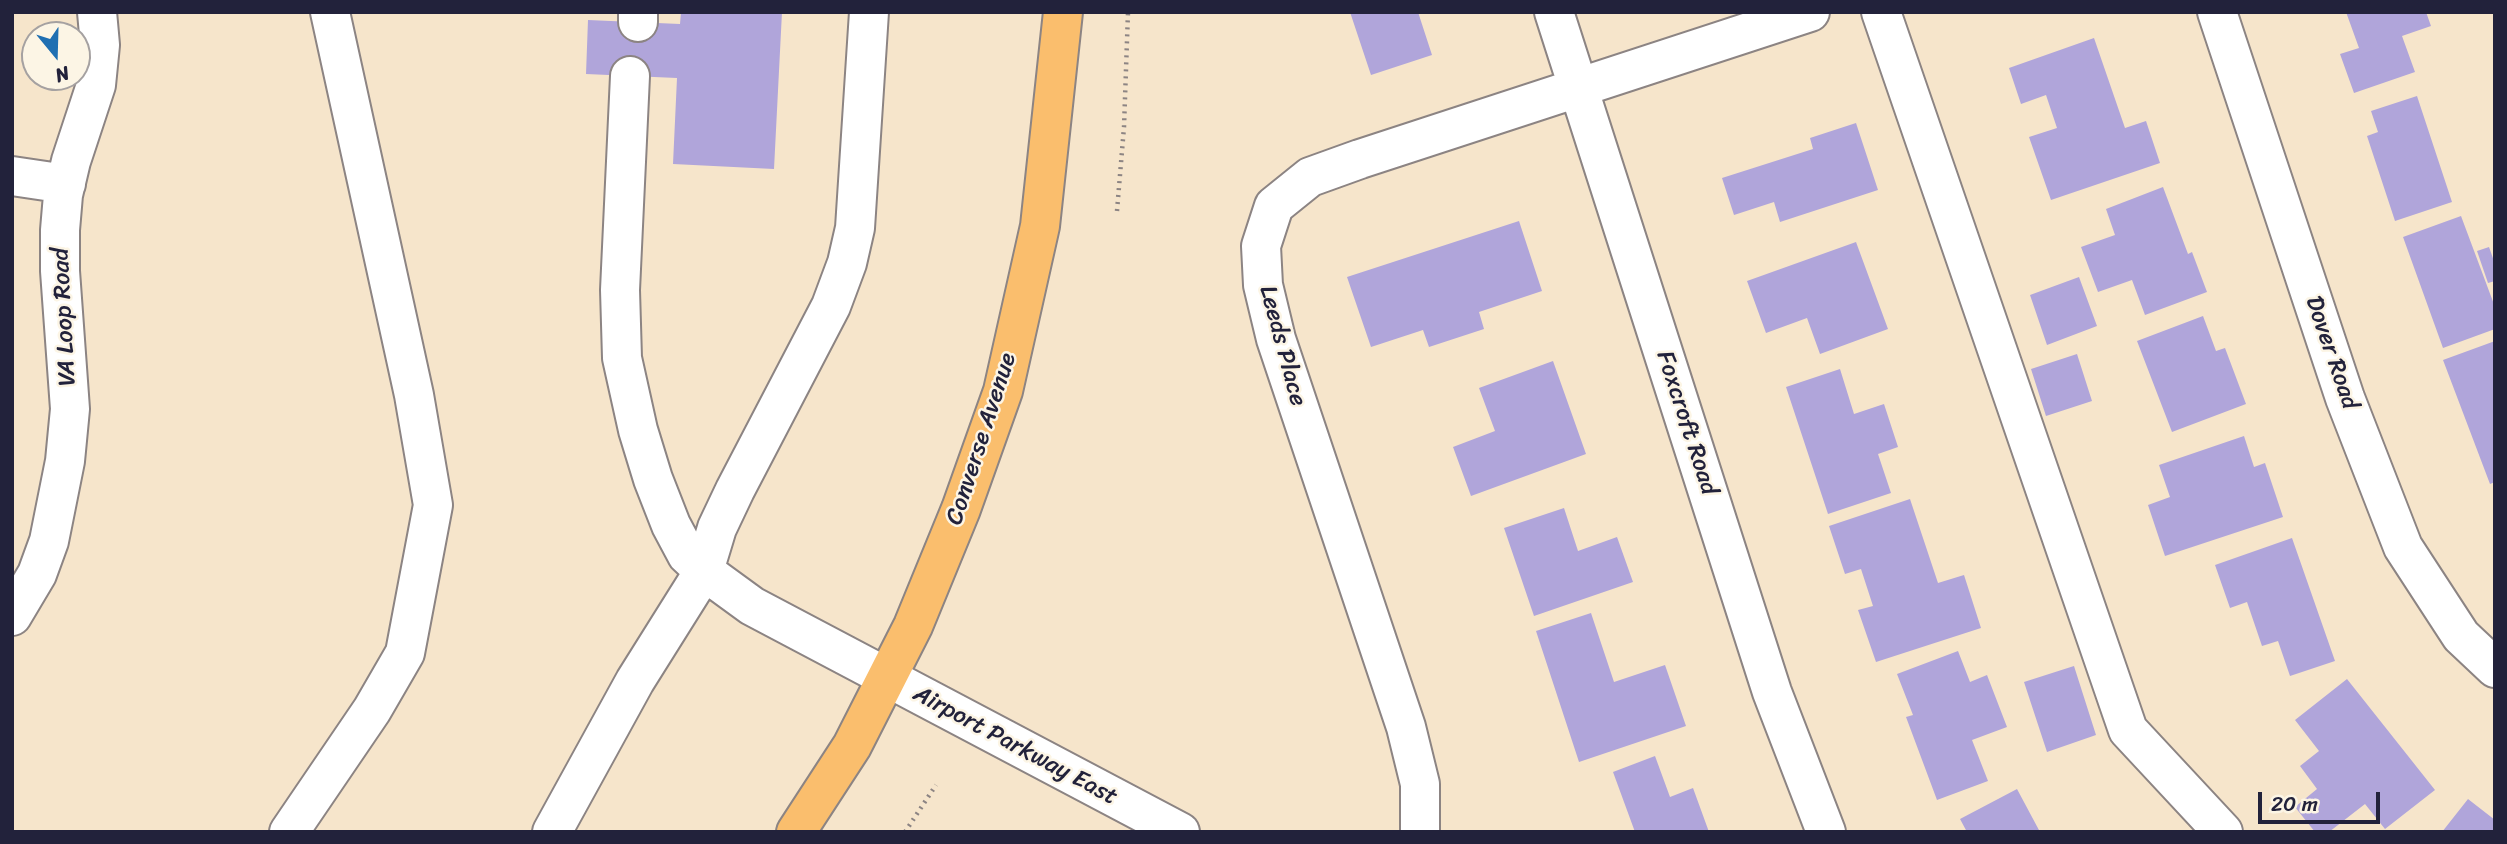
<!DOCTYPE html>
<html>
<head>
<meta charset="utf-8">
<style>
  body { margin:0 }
  #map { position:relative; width:2507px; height:844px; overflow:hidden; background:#f6e5cb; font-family:Sriracha,sans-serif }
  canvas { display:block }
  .frame { position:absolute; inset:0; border:14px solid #22223b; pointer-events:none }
  .north { position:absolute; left:21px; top:21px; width:70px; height:70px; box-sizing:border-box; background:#fcf5e5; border:2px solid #a5a1a1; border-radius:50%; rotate:161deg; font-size:19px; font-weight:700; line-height:28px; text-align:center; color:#22223b }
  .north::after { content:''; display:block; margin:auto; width:24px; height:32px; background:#1f6fb2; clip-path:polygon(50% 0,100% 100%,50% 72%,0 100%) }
  .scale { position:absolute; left:2258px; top:792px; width:122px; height:32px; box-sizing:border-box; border:4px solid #22223b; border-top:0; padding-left:9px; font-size:21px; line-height:24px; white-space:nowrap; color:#22223b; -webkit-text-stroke:5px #fcf5e5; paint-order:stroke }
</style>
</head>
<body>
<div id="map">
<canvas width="2507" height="844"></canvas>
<div class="frame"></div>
<div class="north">N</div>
<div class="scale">20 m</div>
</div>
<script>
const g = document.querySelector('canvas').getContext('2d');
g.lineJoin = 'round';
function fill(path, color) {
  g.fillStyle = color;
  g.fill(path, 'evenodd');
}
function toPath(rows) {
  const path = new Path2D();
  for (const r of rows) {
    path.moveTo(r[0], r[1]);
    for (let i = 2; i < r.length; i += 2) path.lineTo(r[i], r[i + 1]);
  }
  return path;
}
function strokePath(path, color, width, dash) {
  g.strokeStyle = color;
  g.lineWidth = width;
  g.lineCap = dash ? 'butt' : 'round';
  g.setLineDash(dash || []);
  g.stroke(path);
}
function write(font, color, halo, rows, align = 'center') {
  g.font = font + ' Sriracha,sans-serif';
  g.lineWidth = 5;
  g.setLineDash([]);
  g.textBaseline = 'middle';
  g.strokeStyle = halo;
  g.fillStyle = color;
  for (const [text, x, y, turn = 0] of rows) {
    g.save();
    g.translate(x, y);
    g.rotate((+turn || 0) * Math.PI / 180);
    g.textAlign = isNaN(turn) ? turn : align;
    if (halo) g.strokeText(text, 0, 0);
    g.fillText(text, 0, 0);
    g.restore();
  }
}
const building = toPath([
  [681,12,782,12,774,169,673,164,677,78,586,74,588,20,680,24],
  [1350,12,1418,12,1432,55,1371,75],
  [2346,12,2426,12,2431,26,2402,36,2415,72,2354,93,2340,54,2359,48],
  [2094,38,2125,128,2146,121,2160,163,2051,200,2029,137,2057,128,2046,95,2021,104,2009,68],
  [2417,96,2452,202,2395,221,2367,136,2378,132,2371,111],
  [1856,123,1878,190,1780,222,1774,202,1734,215,1722,178,1813,149,1810,138],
  [2163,187,2188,254,2192,252,2207,292,2145,315,2132,280,2098,292,2081,247,2115,235,2106,209],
  [2461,216,2495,307,2495,329,2443,348,2403,237],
  [1519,221,1542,291,1479,312,1484,329,1429,347,1423,330,1371,347,1347,277],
  [1856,242,1888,329,1820,354,1807,318,1766,333,1747,281],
  [2489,247,2495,264,2495,281,2488,283,2477,251],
  [2079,277,2097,326,2047,345,2030,295],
  [2203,316,2216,351,2225,348,2246,404,2172,432,2137,341],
  [2495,341,2495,482,2490,484,2443,360],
  [2077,354,2092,401,2046,416,2031,369],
  [1553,361,1586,454,1471,496,1453,447,1495,431,1479,388],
  [1840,369,1854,414,1884,404,1898,447,1878,454,1891,493,1828,514,1786,387],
  [2244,436,2254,467,2265,463,2283,517,2165,556,2148,505,2170,497,2159,465],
  [1910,499,1938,583,1964,575,1981,628,1876,662,1858,610,1873,606,1861,569,1845,574,1829,526],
  [1564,508,1578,551,1617,537,1633,582,1534,616,1504,528],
  [2292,538,2335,661,2290,676,2278,641,2262,646,2247,602,2230,608,2215,565],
  [1591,613,1614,682,1665,665,1686,726,1579,762,1536,631],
  [1958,651,1970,682,1987,675,2007,727,1972,740,1988,781,1937,800,1906,717,1913,715,1897,674],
  [2074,666,2096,735,2047,752,2024,682],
  [2347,679,2435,790,2385,829,2365,804,2329,832,2315,832,2295,807,2317,789,2300,766,2319,751,2295,720],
  [1655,756,1670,797,1693,788,1709,832,1635,832,1613,772],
  [2017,789,2040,832,1967,832,1960,819],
  [2468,799,2495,820,2495,832,2442,832]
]);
const path = toPath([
  [1117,211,1124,127,1128,12],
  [905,832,936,785]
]);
const minor = toPath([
  [1554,12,1772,692,1826,832],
  [1881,12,2128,730,2223,832],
  [2217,12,2345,398,2403,547,2461,636,2495,668],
  [638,22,638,12],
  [630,76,620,290,622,358,638,430,653,479,671,525,687,555,704,571,752,606,1180,832],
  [12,176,66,184],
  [12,616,37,574,49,541,65,461,70,409,60,271,60,230,63,195,71,161,96,85,100,45,97,12],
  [289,832,372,710,405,653,433,505,414,395,330,12],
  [552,832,635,681,704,571,717,528,735,490,831,306,847,263,855,228,869,12],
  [1420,832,1420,784,1406,727,1276,339,1263,285,1261,246,1274,206,1310,177,1360,159,1810,12]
]);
const major = toPath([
  [796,832,852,746,913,626,961,509,1003,391,1040,226,1063,12]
]);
const streetNames = [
  ["VA Loop Road",65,317,-93],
  ["Leeds Place",1282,346,75],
  ["Dover Road",2331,353,71],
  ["Foxcroft Road",1686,423,72],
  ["Converse Avenue",982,439,-72],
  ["Airport Parkway East",1015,746,28]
];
fill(building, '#b0a5da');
strokePath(minor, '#8c8483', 42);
strokePath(major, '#8c8483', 42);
strokePath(path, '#8c8483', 4.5, [2, 5]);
strokePath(minor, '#fff', 38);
strokePath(major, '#fabe6d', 38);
write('24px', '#22223b', '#fcf5e5', streetNames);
</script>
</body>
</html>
